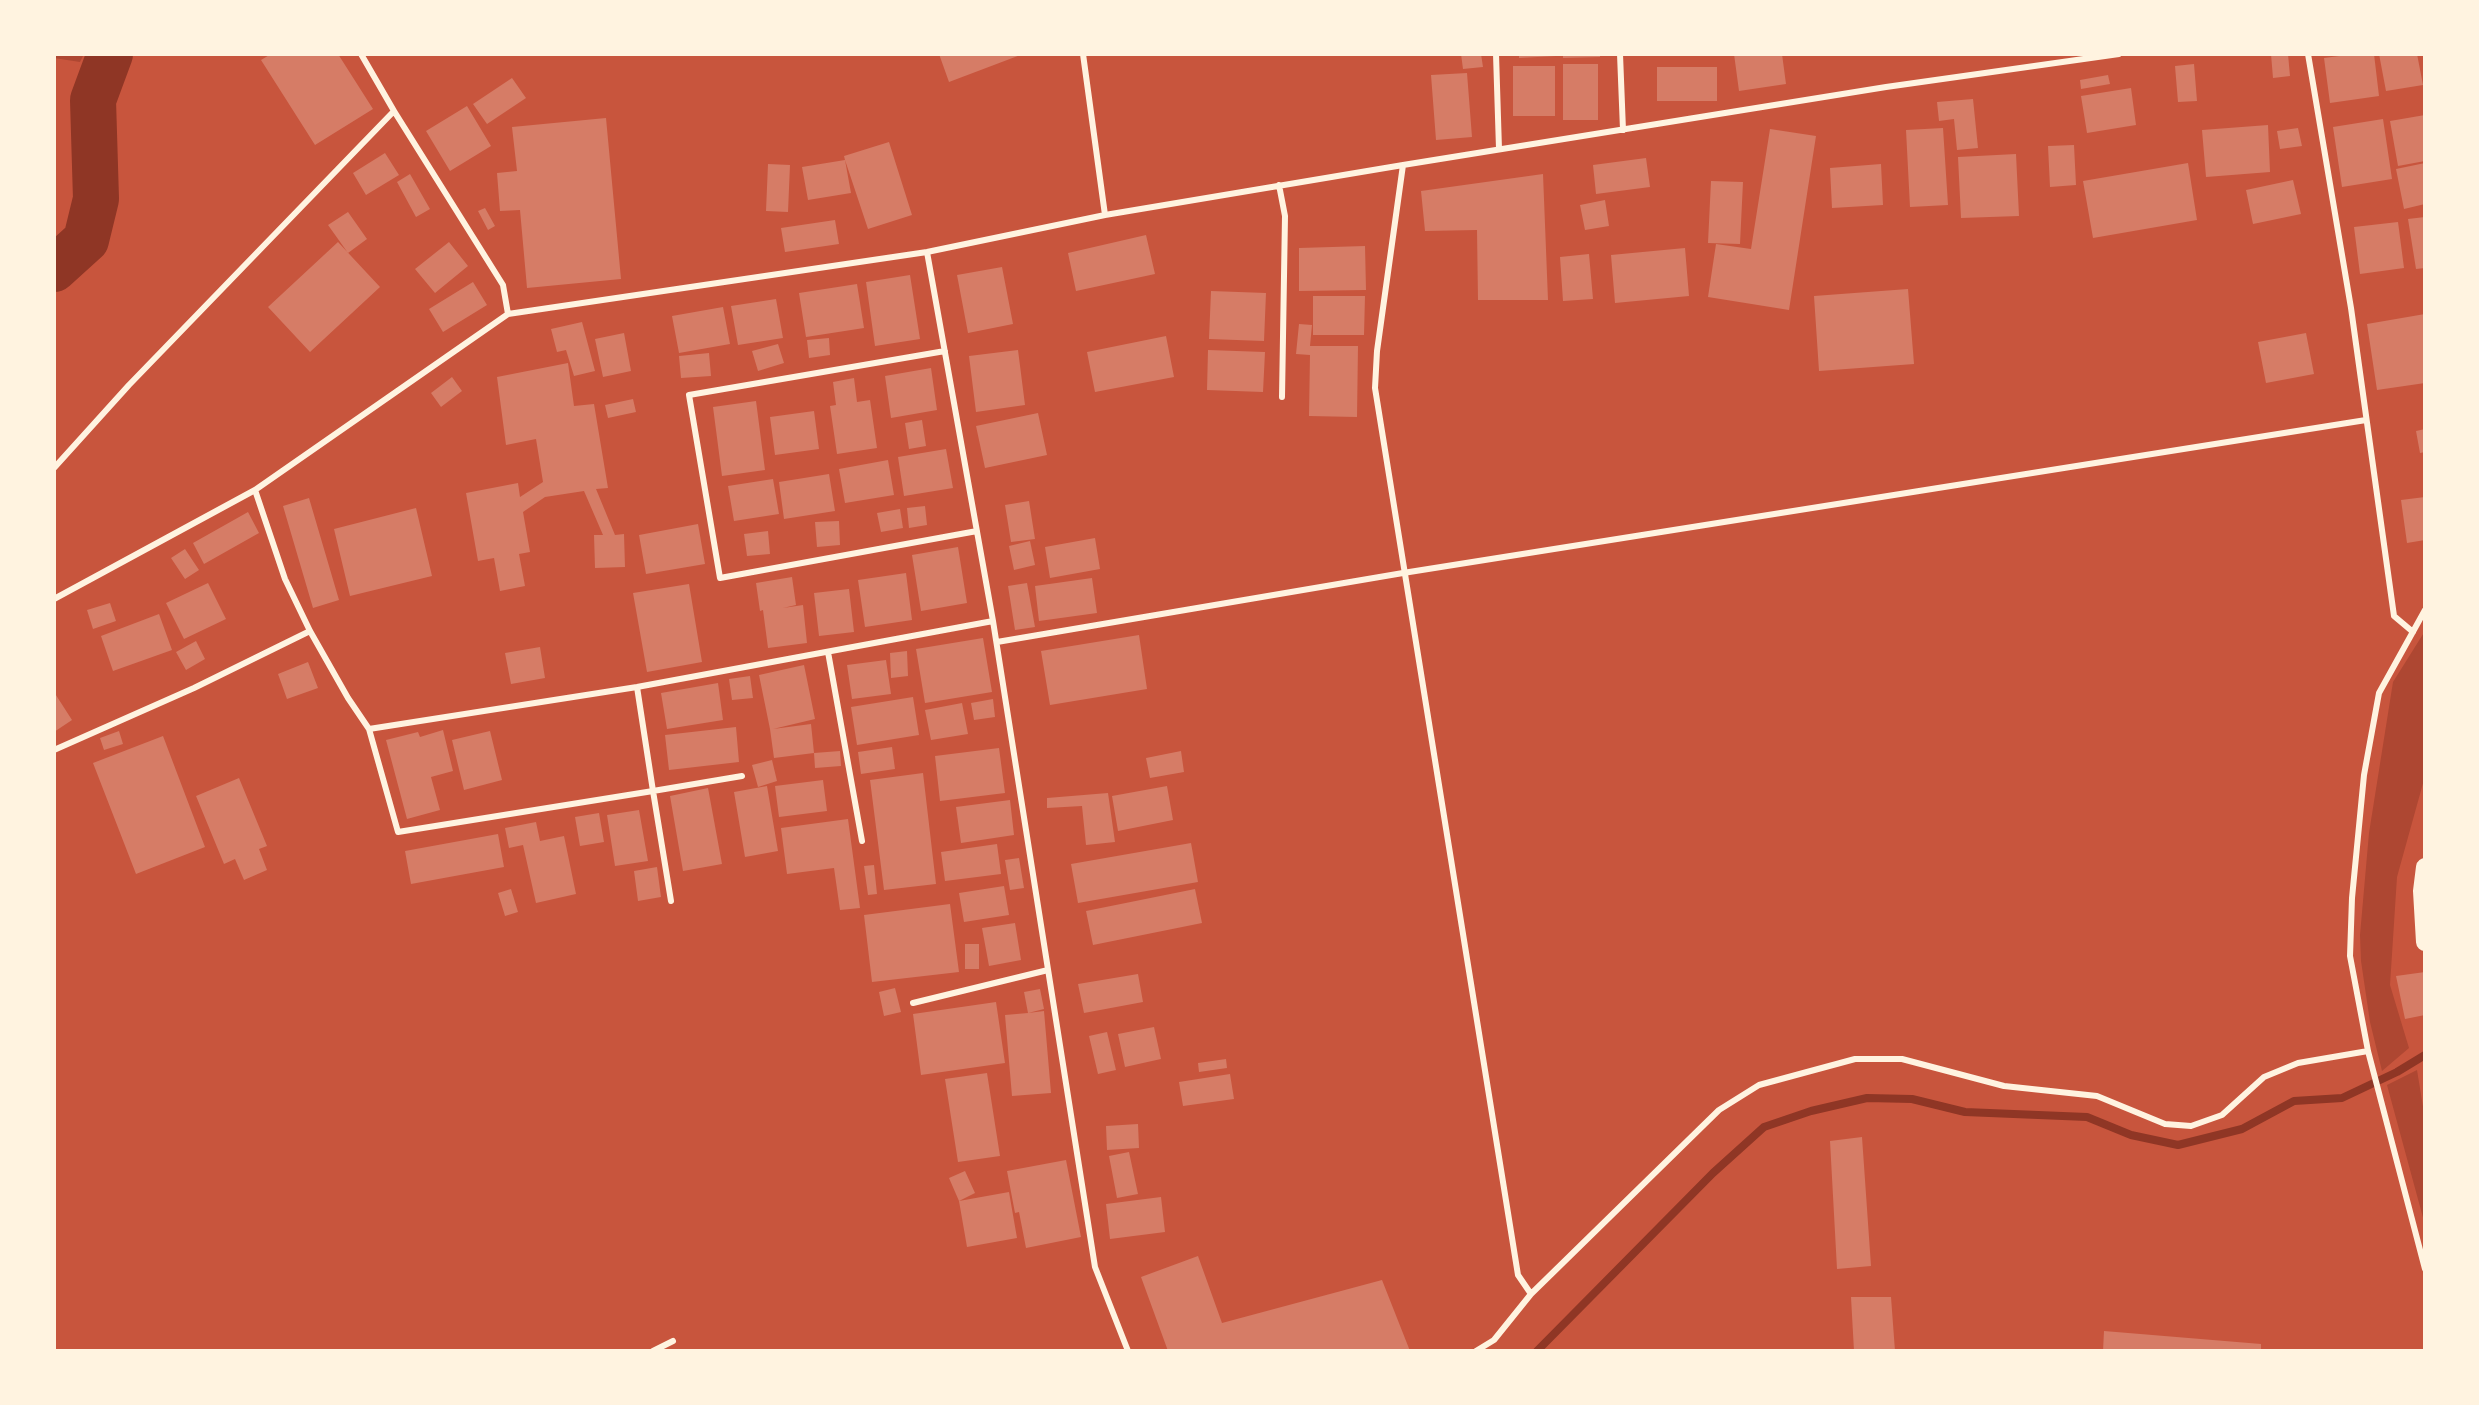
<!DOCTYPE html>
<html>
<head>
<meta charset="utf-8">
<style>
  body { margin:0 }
  #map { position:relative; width:2479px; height:1405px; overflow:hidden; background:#c8553d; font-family:Cabin,sans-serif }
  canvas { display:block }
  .frame { position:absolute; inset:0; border:56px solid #fff3e0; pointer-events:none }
</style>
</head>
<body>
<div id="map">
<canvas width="2479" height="1405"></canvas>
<div class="frame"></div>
</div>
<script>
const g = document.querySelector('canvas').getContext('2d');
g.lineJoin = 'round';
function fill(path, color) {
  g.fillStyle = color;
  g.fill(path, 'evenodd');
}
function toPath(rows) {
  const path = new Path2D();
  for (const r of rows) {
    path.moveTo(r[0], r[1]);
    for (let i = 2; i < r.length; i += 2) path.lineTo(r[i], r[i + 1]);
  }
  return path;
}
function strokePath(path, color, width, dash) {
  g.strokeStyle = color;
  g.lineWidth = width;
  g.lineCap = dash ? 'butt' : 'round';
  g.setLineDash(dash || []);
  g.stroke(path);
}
const green = toPath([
  [54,54,84,54,80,62,54,58],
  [2425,631,2425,776,2397,877,2390,985,2409,1048,2382,1071,2370,1022,2361,961,2360,935,2369,833,2393,682],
  [2417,1070,2425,1119,2425,1225,2387,1085]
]);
const stream = toPath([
  [1537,1351,1713,1173,1764,1127,1811,1111,1867,1098,1912,1099,1965,1112,2087,1117,2131,1135,2178,1145,2242,1129,2294,1101,2342,1098,2397,1072,2425,1055]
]);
const river = toPath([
  [54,269,86,240,96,199,93,100,110,54]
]);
const building = toPath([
  [271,54,338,54,373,109,315,145,261,60],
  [939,54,1023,54,949,82],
  [1461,54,1481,54,1483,67,1463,69],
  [1519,54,1555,54,1556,56,1519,58],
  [1563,54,1600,54,1600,57,1563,58],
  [1734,54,1782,54,1786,84,1739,91],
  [2271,54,2288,54,2290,76,2273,78],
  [2355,54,2374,54,2379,96,2330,103,2324,58],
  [2379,54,2417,54,2423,85,2386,91],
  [1563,64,1598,64,1598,120,1563,120],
  [2194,64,2197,101,2178,102,2175,66],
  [1513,66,1555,66,1555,116,1513,116],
  [1657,67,1717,67,1717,101,1657,101],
  [1467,73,1472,137,1436,140,1431,75],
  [2108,75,2110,84,2081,89,2080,80],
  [512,78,526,98,487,124,473,104],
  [2131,88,2136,125,2087,133,2081,96],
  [1973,99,1978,148,1957,150,1954,119,1939,121,1937,102],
  [467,106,491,146,450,171,426,131],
  [2425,115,2425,161,2398,166,2390,121],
  [606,118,621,279,527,288,520,210,500,211,497,173,517,171,512,127],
  [2383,119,2392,179,2342,187,2333,127],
  [2268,125,2270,172,2206,177,2202,130],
  [1943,128,1948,205,1910,207,1906,130],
  [2298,128,2302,146,2280,149,2277,131],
  [1770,129,1816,136,1789,310,1708,297,1716,244,1751,249],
  [889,142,912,215,868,229,845,160,851,193,808,200,802,167,845,160,844,156],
  [2074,145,2076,185,2050,187,2048,146],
  [385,153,399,175,366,195,353,173],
  [2016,154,2019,216,1961,218,1958,157],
  [1646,158,1650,187,1596,194,1593,165],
  [2188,163,2197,220,2093,238,2083,181],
  [2425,163,2425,204,2404,209,2396,169],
  [768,164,790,165,788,212,766,211],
  [1881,164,1883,205,1832,208,1830,168],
  [410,174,430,209,416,217,397,182],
  [1543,174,1548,300,1478,300,1477,230,1425,231,1421,191],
  [2293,180,2301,214,2253,224,2246,190],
  [1711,181,1743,182,1740,244,1708,243],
  [1605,200,1609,226,1585,230,1580,205],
  [485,208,495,226,488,230,478,211],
  [348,212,367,239,348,253,328,225],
  [2425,217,2425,268,2416,269,2408,219],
  [835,220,839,244,785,252,781,228],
  [2398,222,2404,268,2360,274,2354,227],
  [1146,235,1155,274,1076,291,1068,253],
  [338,242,380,287,310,352,268,307],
  [449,242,468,266,435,293,415,269],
  [1365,246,1366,290,1299,291,1299,248],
  [1685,248,1689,296,1615,303,1611,255],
  [1589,254,1593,299,1563,301,1560,257],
  [1002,267,1013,324,968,333,957,275],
  [910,275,920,339,875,346,866,282],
  [473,282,487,305,443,332,429,309],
  [857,284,864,328,806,337,799,293],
  [1908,289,1914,364,1819,371,1814,296],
  [1211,291,1266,293,1264,341,1209,339],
  [1313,296,1365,296,1364,335,1313,335],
  [776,299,783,338,738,345,731,306],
  [723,307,730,344,679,353,672,316],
  [2425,314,2425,383,2377,390,2367,324],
  [582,322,595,371,574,376,566,350,557,352,551,329],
  [1299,324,1312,325,1310,346,1358,346,1357,417,1309,416,1310,355,1296,354],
  [624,333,631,371,603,377,595,339],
  [2306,333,2314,374,2266,383,2258,342],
  [1166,336,1174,377,1095,392,1087,352],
  [829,338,830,355,809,358,807,340],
  [778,344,784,363,758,371,752,351],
  [1018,350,1025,405,976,412,969,356],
  [1208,350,1265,352,1263,392,1207,390],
  [709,353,711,376,681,378,679,356],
  [568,363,574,406,594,404,608,488,596,489,615,535,624,534,625,567,595,568,594,535,603,535,584,491,545,497,523,512,530,552,519,554,525,586,500,591,494,558,478,561,466,493,518,483,520,497,543,482,536,439,506,445,497,377],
  [931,368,937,410,891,418,885,376],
  [452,377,462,391,441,407,431,393],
  [854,378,857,402,870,400,877,448,837,454,830,406,836,405,833,382],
  [633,399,636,412,608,418,605,405],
  [756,401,765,470,722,476,713,407],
  [814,411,819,449,775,455,770,417],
  [1038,413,1047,455,985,468,976,426],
  [922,420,926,446,909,449,905,423],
  [2425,429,2425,452,2420,453,2416,431],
  [946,449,953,488,904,496,898,457],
  [888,460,894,495,845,503,839,469],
  [829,474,835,511,784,519,779,482],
  [773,479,779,514,734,521,728,486],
  [2425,497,2425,540,2407,543,2401,500],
  [309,498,339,600,313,608,283,506],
  [1029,501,1035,539,1011,542,1005,505],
  [925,506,927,525,909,528,907,508],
  [416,508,432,576,350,596,334,529],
  [900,509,903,528,881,532,877,513],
  [248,512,259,533,204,564,193,543],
  [839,521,840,545,817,547,815,522],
  [698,524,705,564,646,574,639,535],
  [768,531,770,554,747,556,744,534],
  [1095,538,1100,569,1050,578,1045,547],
  [1030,541,1035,565,1014,570,1009,546],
  [958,547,967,603,921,611,912,555],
  [185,549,199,570,185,579,171,558],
  [906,573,912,620,865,627,858,580],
  [792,577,796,605,783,608,803,605,807,643,768,648,763,610,760,611,756,583],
  [1092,578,1097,613,1039,621,1035,586],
  [208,583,226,619,184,639,166,603],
  [1027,583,1035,627,1015,630,1008,586],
  [689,584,702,662,647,672,633,593],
  [849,589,854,632,819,636,814,593],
  [110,603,116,621,93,629,87,610],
  [159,614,172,650,113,671,101,636],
  [1139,635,1147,689,1050,705,1041,651],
  [983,638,992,692,925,703,916,649],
  [196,641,205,659,186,670,176,652],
  [540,647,545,678,511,684,505,653],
  [907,651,908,676,891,678,890,653],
  [886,660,891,694,852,699,847,665],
  [308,662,318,688,287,699,278,674],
  [804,665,815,719,773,729,811,724,814,753,774,758,770,729,759,675],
  [750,676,753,698,732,700,729,679],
  [718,683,723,720,667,729,661,693],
  [54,692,72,720,54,732],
  [913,697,919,735,857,745,851,707],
  [993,699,995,717,974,720,971,703],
  [962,703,968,734,931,740,925,710],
  [736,727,739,762,669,770,665,735],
  [443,730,453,771,431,777,440,810,407,819,386,740,418,732,420,737],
  [119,731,123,744,104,750,100,738],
  [490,731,502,780,464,790,452,740],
  [163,736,205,847,136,874,93,763],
  [892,747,895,769,861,774,858,752],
  [999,748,1005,793,940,801,935,756],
  [840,751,841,766,815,768,814,753],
  [1181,751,1184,772,1150,778,1146,758],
  [772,760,777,781,758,787,752,765],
  [923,773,936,884,884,890,870,780],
  [239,778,267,846,259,849,267,870,244,880,235,859,224,864,196,796],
  [823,780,827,811,779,817,775,786],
  [767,786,778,851,745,857,734,792],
  [1167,786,1173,820,1118,831,1112,796],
  [708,788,722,864,683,871,670,796],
  [1108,793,1115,842,1086,845,1082,806,1047,808,1047,798],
  [1010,800,1014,835,961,843,956,807],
  [639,810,648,861,615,866,607,815],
  [599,813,604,842,580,846,575,817],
  [848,819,860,908,840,910,834,868,787,874,781,828],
  [536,822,540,841,564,836,576,894,536,903,523,845,509,848,505,828],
  [498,834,504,867,411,884,405,851],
  [1191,843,1198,882,1078,903,1071,864],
  [997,844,1001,874,945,881,941,852],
  [1019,858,1024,888,1010,890,1005,860],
  [874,865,877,894,868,895,864,866],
  [657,867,661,897,638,901,634,871],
  [1004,886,1009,915,964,922,959,893],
  [511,889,518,912,505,916,498,893],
  [1195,889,1202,923,1093,945,1086,911],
  [950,904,959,972,872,982,864,915],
  [1015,923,1021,960,989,966,982,928],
  [965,944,979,944,979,969,965,969],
  [2425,972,2425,1015,2405,1019,2396,976],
  [1138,974,1143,1002,1084,1013,1078,984],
  [895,988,901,1012,884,1016,879,992],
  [1040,989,1044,1009,1028,1013,1044,1011,1051,1093,1012,1096,1005,1015,1028,1013,1024,992],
  [996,1002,1005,1063,921,1075,913,1014],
  [1154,1027,1161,1059,1125,1067,1118,1034],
  [1107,1032,1116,1070,1098,1074,1089,1036],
  [1226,1059,1227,1068,1199,1072,1198,1063],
  [987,1073,1000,1156,958,1162,945,1079],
  [1230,1074,1234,1099,1183,1106,1179,1082],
  [1138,1124,1139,1148,1107,1150,1106,1126],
  [1862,1137,1871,1266,1837,1269,1830,1141],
  [1129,1152,1138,1194,1117,1198,1109,1156],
  [1066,1160,1081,1237,1026,1248,1019,1212,1015,1213,1007,1171],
  [965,1171,975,1193,959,1201,1009,1192,1017,1238,967,1247,959,1201,949,1178],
  [1161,1197,1165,1232,1110,1239,1106,1204],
  [1198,1256,1222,1323,1382,1280,1410,1351,1168,1351,1141,1277],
  [1851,1297,1891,1297,1895,1351,1854,1351],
  [2104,1331,2261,1344,2261,1351,2103,1351]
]);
const minor = toPath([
  [361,54,394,111],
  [1083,54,1105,215],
  [1496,54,1499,149],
  [1620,54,1623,130],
  [2308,54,2351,308,2394,616,2413,632],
  [1403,165,1377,351,1375,388,1518,1275,1531,1294],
  [1279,185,1285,216,1282,397],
  [927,252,993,621,1095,1267,1128,1351],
  [945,351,689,395,720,578,977,531],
  [54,468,129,385,394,111,503,285,508,314],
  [255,490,285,579,310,631,348,698,369,729,637,687,993,621],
  [54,599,255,490,508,314,927,252,1105,215,1403,165,1886,87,2119,54],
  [2425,610,2379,693,2364,775,2352,898,2350,956,2368,1051,2425,1269],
  [997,642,1403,573,2366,420],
  [828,652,862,841],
  [369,729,398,832,653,791,637,687],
  [54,750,194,688,310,631],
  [671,901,653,791,742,776],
  [913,1003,1048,970],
  [653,1351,673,1341],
  [1476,1351,1494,1340,1531,1294,1719,1110,1759,1085,1855,1059,1902,1059,2004,1086,2097,1096,2165,1124,2191,1126,2222,1115,2264,1077,2298,1063,2368,1051]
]);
const motorway = toPath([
  [2425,867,2422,891,2425,942]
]);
fill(green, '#ae4732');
strokePath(stream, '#8f3625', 8);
strokePath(river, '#8f3625', 46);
fill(building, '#d67c66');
strokePath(minor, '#fff3e0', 6);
strokePath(motorway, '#fff3e0', 18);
</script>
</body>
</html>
